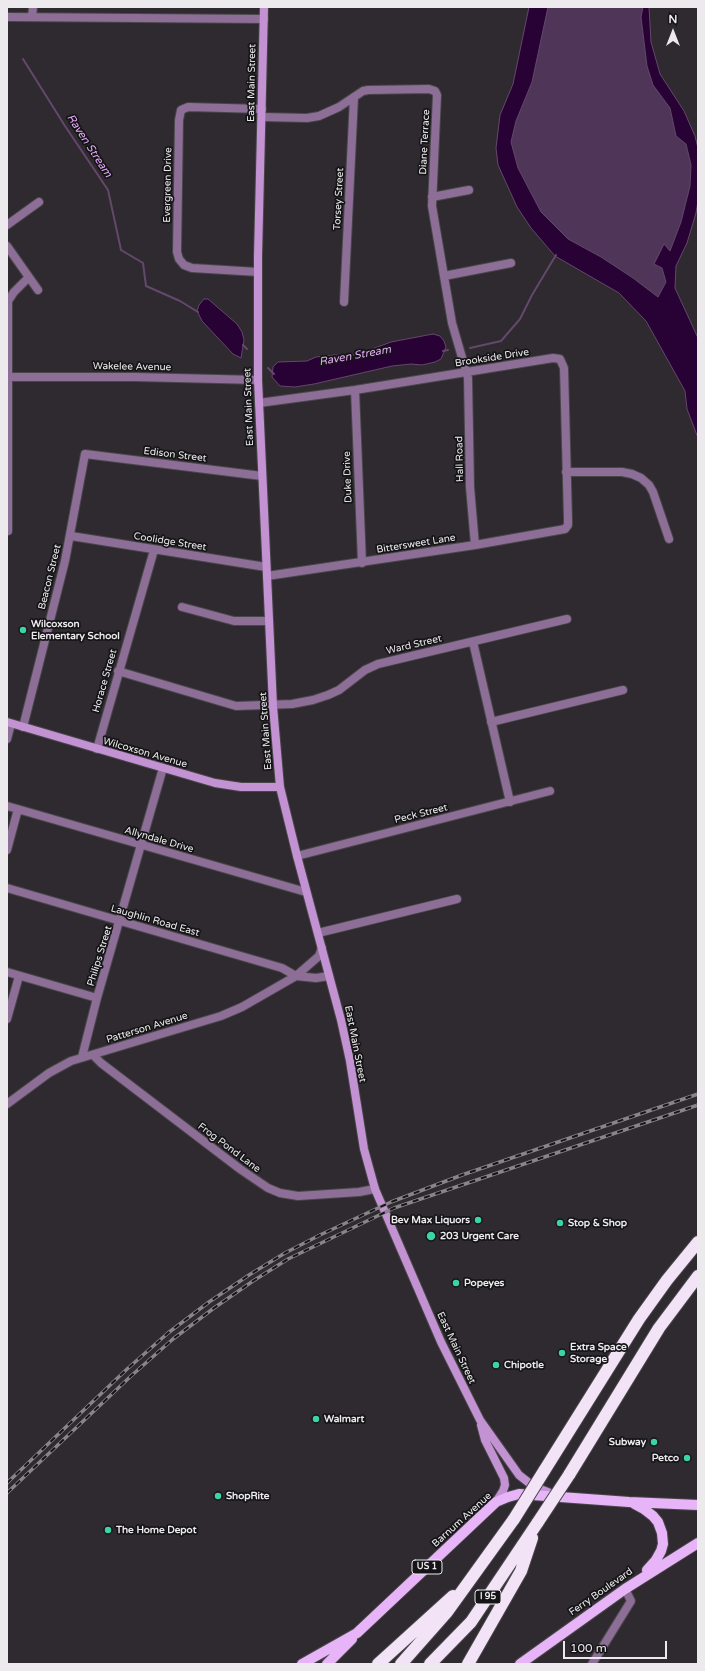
<!DOCTYPE html>
<html>
<head>
<meta charset="utf-8">
<style>
  body { margin:0 }
  #map { position:relative; width:705px; height:1671px; overflow:hidden; background:#2e2a2f; font-family:"Varela Round",sans-serif }
  canvas { display:block }
  .frame { position:absolute; inset:0; border:8px solid #eceaed; pointer-events:none }
  .north { position:absolute; left:653px; top:12px; width:40px; height:40px; -webkit-text-stroke:3px #151416; paint-order:stroke; rotate:0deg; font-size:11px; font-weight:700; line-height:16px; text-align:center; color:#eceaed }
  .north::after { content:''; display:block; margin:auto; width:14px; height:18px; background:#eceaed; clip-path:polygon(50% 0,100% 100%,50% 72%,0 100%) }
  .scale { position:absolute; left:563px; top:1641px; width:104px; height:18px; box-sizing:border-box; border:2px solid #eceaed; border-top:0; padding-left:5px; font-size:12px; line-height:14px; white-space:nowrap; color:#eceaed; -webkit-text-stroke:3px #151416; paint-order:stroke }
</style>
</head>
<body>
<div id="map">
<canvas width="705" height="1671"></canvas>
<div class="frame"></div>
<div class="north">N</div>
<div class="scale">100 m</div>
</div>
<script>
const g = document.querySelector('canvas').getContext('2d');
g.lineJoin = 'round';
function fill(path, color) {
  g.fillStyle = color;
  g.fill(path, 'evenodd');
}
function toPath(rows) {
  const path = new Path2D();
  for (const r of rows) {
    path.moveTo(r[0], r[1]);
    for (let i = 2; i < r.length; i += 2) path.lineTo(r[i], r[i + 1]);
  }
  return path;
}
function strokePath(path, color, width, dash) {
  g.strokeStyle = color;
  g.lineWidth = width;
  g.lineCap = dash ? 'butt' : 'round';
  g.setLineDash(dash || []);
  g.stroke(path);
}
function write(font, color, halo, rows, align = 'center') {
  g.font = font + ' "Varela Round",sans-serif';
  g.lineWidth = 3.5;
  g.setLineDash([]);
  g.textBaseline = 'middle';
  g.strokeStyle = halo;
  g.fillStyle = color;
  for (const [text, x, y, turn = 0] of rows) {
    g.save();
    g.translate(x, y);
    g.rotate((+turn || 0) * Math.PI / 180);
    g.textAlign = isNaN(turn) ? turn : align;
    if (halo) g.strokeText(text, 0, 0);
    g.fillText(text, 0, 0);
    g.restore();
  }
}
const green = toPath([
  [548,7,643,7,641,17,647,66,653,85,670,108,676,136,686,144,691,165,690,186,681,222,670,252,664,245,655,265,662,268,666,282,658,298,633,278,601,257,568,239,541,212,518,168,511,142,516,121,532,82]
]);
const water = toPath([
  [529,7,548,7,532,82,516,121,511,142,518,168,541,212,568,239,601,257,633,278,658,297,666,282,662,268,654,264,664,244,670,251,681,222,690,186,691,165,686,144,676,136,670,108,653,85,647,66,641,17,643,7,649,7,651,42,660,74,684,111,695,136,698,148,698,201,696,213,687,243,676,266,675,288,698,338,698,438,687,409,685,391,646,321,619,293,555,256,531,228,517,207,498,165,496,148,500,115,513,84,529,7],
  [204,299,208,299,237,324,242,332,244,340,241,358,233,354,202,321,197,311,199,305,204,299],
  [433,334,440,336,444,341,446,347,441,359,435,362,422,365,411,364,392,366,314,384,295,387,280,386,272,377,273,367,278,362,307,361,316,357,334,355,356,355,391,342,433,334]
]);
const stream = toPath([
  [23,59,65,126,108,190,121,250,143,263,146,286,180,301,198,312],
  [243,345,247,349],
  [470,348,501,341,520,319,532,295,556,255],
  [443,351,448,350],
  [268,368,274,374]
]);
const street = toPath([
  [7,17,264,19],
  [32,17,33,7],
  [262,117,307,118,319,116,339,107,363,91,368,90,429,89,435,91,437,95,432,206,452,323,468,378,470,487,475,545],
  [432,197,469,190],
  [7,225,39,202],
  [7,246,38,290],
  [258,272,192,268,184,265,179,259,177,252,179,120,181,110,188,107,262,109],
  [444,276,511,263],
  [344,302,354,97],
  [7,377,135,377,258,380],
  [355,390,362,563],
  [259,403,355,390,553,358,560,359,564,368,568,520,568,525,565,529,475,545,267,576],
  [566,472,622,472,632,474,641,478,649,485,653,492,669,539],
  [8,531,8,301,14,292,28,278],
  [71,536,266,567],
  [182,607,234,621,269,621],
  [473,642,510,802],
  [118,671,236,706,292,704,313,700,328,695,339,690,365,670,378,664,567,619],
  [491,722,623,690],
  [23,727,65,561,85,454,262,476],
  [7,739,11,724],
  [97,749,154,550],
  [7,806,306,892],
  [7,850,18,809],
  [297,856,550,791],
  [7,888,282,968,296,976,319,956,322,948],
  [318,933,457,899],
  [7,972,97,998],
  [7,1019,19,976],
  [93,1055,101,1063,240,1169,268,1188,280,1193,298,1196,359,1192,375,1189],
  [82,1057,97,998,163,768],
  [7,1104,49,1073,71,1061,221,1016,242,1007,296,976,316,978,329,976],
  [592,1664,631,1601,625,1589]
]);
const secondary = toPath([
  [264,7,258,256,258,380,273,706,280,787,297,856,341,1020,350,1061,364,1149,375,1189,441,1342,480,1420,519,1475,533,1486,555,1495],
  [7,722,215,783,241,787,280,787],
  [481,1425,485,1440,504,1478,505,1485,503,1491,496,1502]
]);
const primary = toPath([
  [633,1503,644,1509,653,1516,658,1522,662,1533,663,1544,661,1551,656,1560,647,1570],
  [302,1664,357,1633,496,1502,508,1497,519,1494,629,1502,698,1505],
  [327,1664,352,1639],
  [520,1664,625,1589,698,1543]
]);
const highway = toPath([
  [544,1471,639,1319,667,1280,698,1242],
  [569,1475,659,1328,698,1276],
  [378,1664,453,1596],
  [401,1664,447,1612,514,1519],
  [430,1664,471,1622,538,1522],
  [468,1664,521,1571,532,1538]
]);
const rail = toPath([
  [7,1483,126,1370,168,1333,209,1302,249,1275,285,1253,320,1235,391,1202,462,1175,698,1094],
  [7,1493,131,1376,173,1339,214,1308,253,1281,288,1259,394,1208,698,1105]
]);
const highwayBridge = toPath([
  [514,1519,544,1471],
  [538,1522,569,1475]
]);
const markers = [
  [23,630,4,"#3ad4a5"],
  [478,1220,4,"#3ad4a5"],
  [560,1223,4,"#3ad4a5"],
  [431,1236,5,"#3ad4a5"],
  [456,1283,4,"#3ad4a5"],
  [562,1353,4,"#3ad4a5"],
  [496,1365,4,"#3ad4a5"],
  [316,1419,4,"#3ad4a5"],
  [654,1442,4,"#3ad4a5"],
  [687,1458,4,"#3ad4a5"],
  [218,1496,4,"#3ad4a5"],
  [108,1530,4,"#3ad4a5"]
];
const shields = [
  [427,1567,30],
  [488,1597,26]
];
const shieldNames = [
  ["US 1",427,1567],
  ["I 95",488,1597]
];
const streetNames = [
  ["East Main Street",252,83,-89],
  ["Diane Terrace",425,142,-87],
  ["Evergreen Drive",168,185,-89],
  ["Torsey Street",339,199,-87],
  ["Brookside Drive",492,358,-9],
  ["Wakelee Avenue",132,367,1],
  ["East Main Street",249,407,-92],
  ["Edison Street",175,455,7],
  ["Hall Road",460,459,-91],
  ["Duke Drive",348,477,-92],
  ["Coolidge Street",170,542,9],
  ["Bittersweet Lane",416,544,-9],
  ["Beacon Street",50,577,-76],
  ["Ward Street",414,645,-13],
  ["Horace Street",105,681,-74],
  ["East Main Street",266,731,-94],
  ["Wilcoxson Avenue",145,753,16],
  ["Peck Street",421,814,-14],
  ["Allyndale Drive",159,840,16],
  ["Laughlin Road East",155,921,16],
  ["Philips Street",100,956,-73],
  ["Patterson Avenue",147,1028,-17],
  ["East Main Street",355,1044,79],
  ["Frog Pond Lane",229,1148,37],
  ["East Main Street",456,1348,65],
  ["Barnum Avenue",462,1520,-42],
  ["Ferry Boulevard",601,1592,-35]
];
const poiNames = [
  ["Wilcoxson",31,624],
  ["Elementary School",31,636],
  ["Bev Max Liquors",470,1220,"right"],
  ["Stop & Shop",568,1223],
  ["203 Urgent Care",440,1236],
  ["Popeyes",464,1283],
  ["Extra Space",570,1347],
  ["Storage",570,1359],
  ["Chipotle",504,1365],
  ["Walmart",324,1419],
  ["Subway",646,1442,"right"],
  ["Petco",679,1458,"right"],
  ["ShopRite",226,1496],
  ["The Home Depot",116,1530]
];
const waterNames = [
  ["Raven Stream",89,146,57],
  ["Raven Stream",355,356,-10]
];
fill(green, '#4f3658');
fill(water, '#290235');
strokePath(water, '#64486c', 1);
strokePath(stream, '#64486c', 2);
strokePath(street, '#49454a', 10);
strokePath(secondary, '#49454a', 10);
strokePath(primary, '#49454a', 12);
strokePath(highway, '#49454a', 14);
strokePath(street, '#8c6e96', 8);
strokePath(secondary, '#c392d3', 8);
strokePath(primary, '#e7b4f8', 10);
strokePath(highway, '#f2e3f7', 12);
strokePath(rail, '#888589', 3.5);
strokePath(rail, '#151416', 2, [6]);
strokePath(highwayBridge, '#49454a', 14, []);
strokePath(highwayBridge, '#f2e3f7', 12);
for (const [x, y, r, color] of markers) {
  const dot = new Path2D();
  dot.arc(x, y, r, 0, 2 * Math.PI);
  g.fillStyle = color;
  g.fill(dot);
  strokePath(dot, '#151416', 1.5);
}
for (const [x, y, w] of shields) {
  const box = new Path2D();
  box.roundRect(x - w / 2, y - 7, w, 14, 3);
  g.fillStyle = '#151416';
  g.fill(box);
  strokePath(box, '#eceaed', 1);
}
write('bold 9px', '#eceaed', null, shieldNames);
write('10px', '#eceaed', '#151416', streetNames);
write('bold 10px', '#eceaed', '#151416', poiNames, 'left');
write('italic 11px', '#e5a9f9', '#151416', waterNames);
</script>
</body>
</html>
